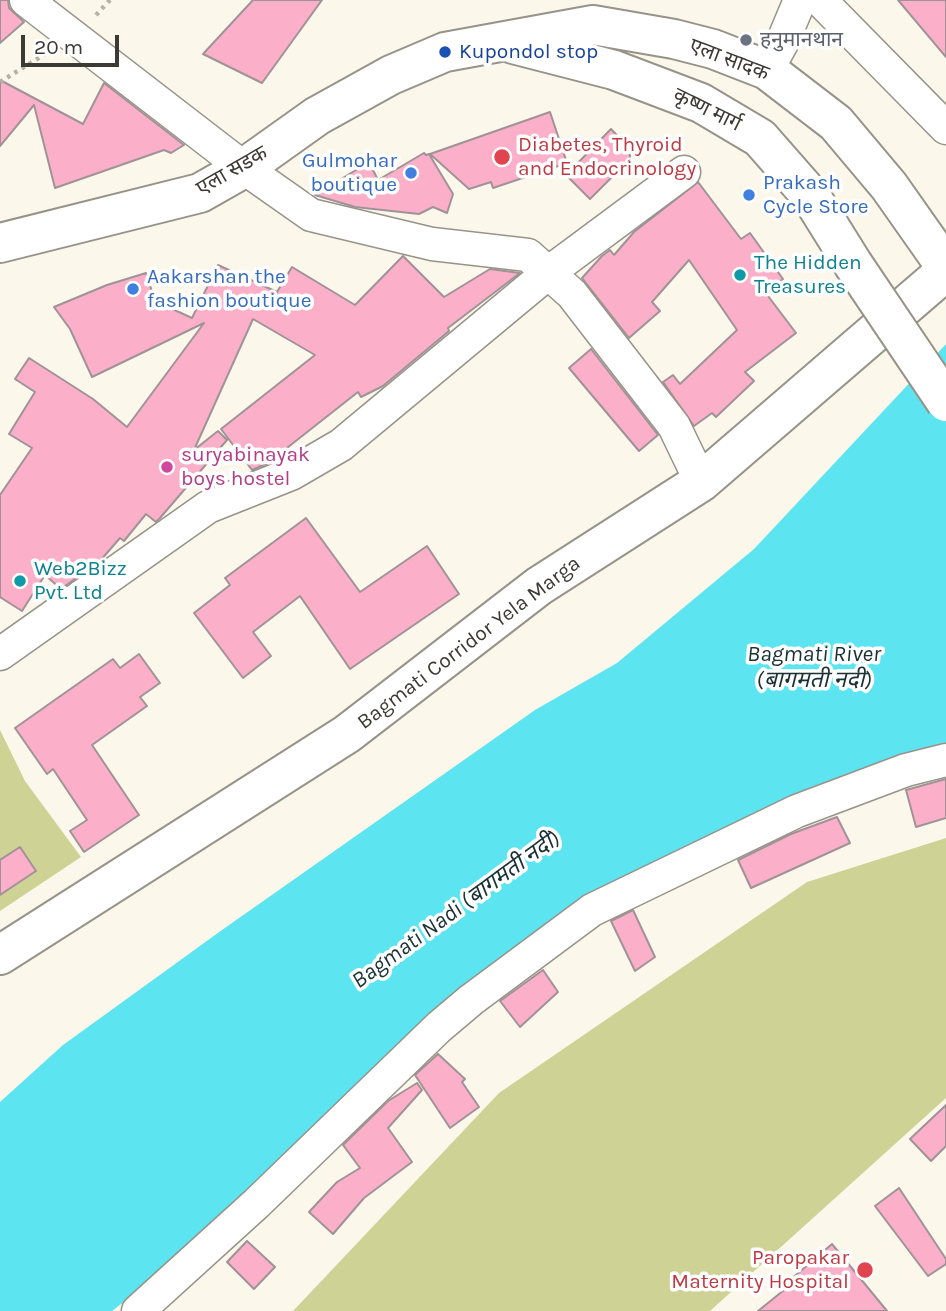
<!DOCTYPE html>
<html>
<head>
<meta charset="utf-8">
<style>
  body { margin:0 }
  #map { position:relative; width:946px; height:1311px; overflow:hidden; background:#fbf7eb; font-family:Karla,sans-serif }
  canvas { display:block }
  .scale { position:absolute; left:21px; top:35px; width:98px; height:32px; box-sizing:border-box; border:4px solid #3c3a35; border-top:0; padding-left:9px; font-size:21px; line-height:24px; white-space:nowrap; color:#3c3a35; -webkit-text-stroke:5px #fff; paint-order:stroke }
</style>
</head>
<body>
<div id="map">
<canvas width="946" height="1311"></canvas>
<div class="scale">20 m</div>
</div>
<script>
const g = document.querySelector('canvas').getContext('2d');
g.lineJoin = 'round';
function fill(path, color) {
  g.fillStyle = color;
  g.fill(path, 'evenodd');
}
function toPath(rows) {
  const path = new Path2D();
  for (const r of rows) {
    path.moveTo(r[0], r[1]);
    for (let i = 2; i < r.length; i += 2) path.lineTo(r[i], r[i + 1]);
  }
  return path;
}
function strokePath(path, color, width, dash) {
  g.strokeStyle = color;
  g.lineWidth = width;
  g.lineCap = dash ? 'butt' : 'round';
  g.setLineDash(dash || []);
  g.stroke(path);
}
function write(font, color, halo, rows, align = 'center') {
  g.font = font + ' Karla,"Noto Sans Devanagari",sans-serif';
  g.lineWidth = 7;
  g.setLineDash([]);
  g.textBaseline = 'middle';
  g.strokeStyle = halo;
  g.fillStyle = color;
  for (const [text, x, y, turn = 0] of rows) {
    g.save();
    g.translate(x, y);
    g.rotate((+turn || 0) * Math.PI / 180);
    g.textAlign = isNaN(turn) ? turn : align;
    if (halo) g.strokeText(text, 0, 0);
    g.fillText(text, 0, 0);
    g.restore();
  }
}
const green = toPath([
  [0,730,25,781,81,857,0,911],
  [946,838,946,1098,710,1311,293,1311,499,1093,807,882]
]);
const water = toPath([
  [946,344,946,760,592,910,252,1203,112,1311,0,1311,0,1102,63,1045,222,930,535,710,617,663,754,549]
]);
const building = toPath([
  [0,0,8,0,9,8,24,22,0,43,0,0],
  [253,0,322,0,262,83,203,54,253,0],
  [898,0,946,0,946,57,898,0],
  [0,80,83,124,104,83,184,145,171,153,164,150,55,188,34,105,0,146,0,80],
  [550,112,567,163,493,188,491,182,469,189,430,154,550,112],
  [611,129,630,149,630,159,590,199,566,175,611,129],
  [424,153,426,155,429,154,453,194,447,213,433,207,419,214,355,207,315,195,369,162,378,180,424,153],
  [698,182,741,239,750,233,783,279,765,292,796,333,745,372,754,381,716,417,712,413,694,426,663,382,673,375,680,384,737,330,689,260,652,302,660,311,629,338,582,278,602,256,610,250,614,255,634,232,698,182],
  [403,256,444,297,490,269,520,273,448,328,449,331,383,386,361,397,358,392,278,455,281,457,278,459,252,470,221,429,315,355,253,319,194,450,218,431,227,440,160,518,156,522,146,514,124,541,120,538,100,561,61,589,45,575,22,611,0,597,0,495,32,448,9,434,35,392,15,379,29,358,93,399,127,427,204,323,92,377,70,329,54,307,107,285,146,273,155,301,192,318,218,265,277,292,292,267,355,305,403,256],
  [591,349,658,435,639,451,569,368,591,349],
  [306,518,360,592,427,546,459,594,350,669,300,596,253,632,271,656,243,678,194,613,230,585,225,578,306,518],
  [139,654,160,683,140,697,147,706,92,745,139,815,84,852,70,831,87,820,53,769,47,774,15,728,113,659,120,668,139,654],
  [946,779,946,818,916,827,906,790,946,779],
  [837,817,850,843,751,888,738,860,791,834,837,817],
  [20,847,36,871,0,895,0,860,20,847],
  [633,910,655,957,635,971,611,921,633,910],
  [543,970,558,992,520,1027,500,1001,543,970],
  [438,1054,465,1079,462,1082,479,1107,450,1128,415,1075,438,1054],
  [417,1083,422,1090,388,1128,412,1162,364,1198,333,1234,309,1212,337,1182,360,1168,343,1145,388,1101,417,1083],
  [946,1105,946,1146,931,1161,910,1139,946,1105],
  [899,1188,946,1259,946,1264,928,1276,875,1206,899,1188],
  [247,1241,275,1267,254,1289,227,1262,247,1241],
  [832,1244,887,1311,758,1311,784,1290,782,1287,832,1244]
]);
const path = toPath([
  [96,15,110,0],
  [0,82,45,54]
]);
const minor = toPath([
  [26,0,244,168,311,215,432,244,528,255,572,294,674,426,701,482],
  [820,0,946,128],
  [767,70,782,43,800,0],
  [0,654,208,507,291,474,341,445,548,273,684,172],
  [138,1311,257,1203,439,1027,471,1000,592,910,797,811,906,770,946,760]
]);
const secondary = toPath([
  [0,955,347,734,539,586,701,482,946,271]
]);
const primary = toPath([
  [513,44,614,70,701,103,760,138,810,195,853,264],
  [0,243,200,193,244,168,317,116,391,75,445,52,593,25,674,39,713,49,767,70,836,123,889,186,946,267]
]);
const primaryBridge = toPath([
  [853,264,946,402]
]);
const markers = [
  [746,40,7,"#6b7280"],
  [445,52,7,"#1a4fb4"],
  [502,157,9,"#e0444e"],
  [411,173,7,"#3f7fe0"],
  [749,195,7,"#3f7fe0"],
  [740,275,7,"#0f9aa8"],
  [133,289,7,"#3f7fe0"],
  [167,467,7,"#d1479c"],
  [20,581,7,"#0f9aa8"],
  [865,1270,9,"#e0444e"]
];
const worshipNames = [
  ["हनुमानथान",760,40]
];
const transitNames = [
  ["Kupondol stop",459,52]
];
const streetNames = [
  ["एला सादक",729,60,21],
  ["कृष्ण मार्ग",707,110,26],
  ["एला सडक",232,171,-30],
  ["Bagmati Corridor Yela Marga",469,643,-37]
];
const healthNames = [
  ["Diabetes, Thyroid",518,145],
  ["and Endocrinology",518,169],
  ["Paropakar",849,1258,"right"],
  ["Maternity Hospital",849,1282,"right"]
];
const shopNames = [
  ["Gulmohar",397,161,"right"],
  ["boutique",397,185,"right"],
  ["Prakash",763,183],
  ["Cycle Store",763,207],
  ["Aakarshan the",147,277],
  ["fashion boutique",147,301]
];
const cultureNames = [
  ["The Hidden",754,263],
  ["Treasures",754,287],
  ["Web2Bizz",34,569],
  ["Pvt. Ltd",34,593]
];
const hotelNames = [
  ["suryabinayak",181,455],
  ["boys hostel",181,479]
];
const waterNames = [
  ["Bagmati River",814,654],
  ["(बागमती नदी)",814,680],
  ["Bagmati Nadi (बागमती नदी)",456,910,-36]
];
fill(green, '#ced395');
fill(water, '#5ce5f1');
fill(building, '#fbafc8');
strokePath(building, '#a09397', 2);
strokePath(minor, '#979388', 35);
strokePath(secondary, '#979388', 42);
strokePath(primary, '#979388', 42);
strokePath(path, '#b4b1a8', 4.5, [3.5, 5]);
strokePath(minor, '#fff', 32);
strokePath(secondary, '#fff', 38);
strokePath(primary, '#fff', 38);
strokePath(primaryBridge, '#979388', 42, []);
strokePath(primaryBridge, '#fff', 38);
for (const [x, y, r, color] of markers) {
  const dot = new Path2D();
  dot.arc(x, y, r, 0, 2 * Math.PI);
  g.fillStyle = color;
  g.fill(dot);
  strokePath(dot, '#fff', 2.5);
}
write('21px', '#5b616d', '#fff', worshipNames, 'left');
write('21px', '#164399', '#fff', transitNames, 'left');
write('21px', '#3c3a35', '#fff', streetNames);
write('21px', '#be3a42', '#fff', healthNames, 'left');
write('21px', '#366cbe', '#fff', shopNames, 'left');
write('21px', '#0d838f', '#fff', cultureNames, 'left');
write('21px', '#b23c85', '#fff', hotelNames, 'left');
write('italic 23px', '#1a3133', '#fff', waterNames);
</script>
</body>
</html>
